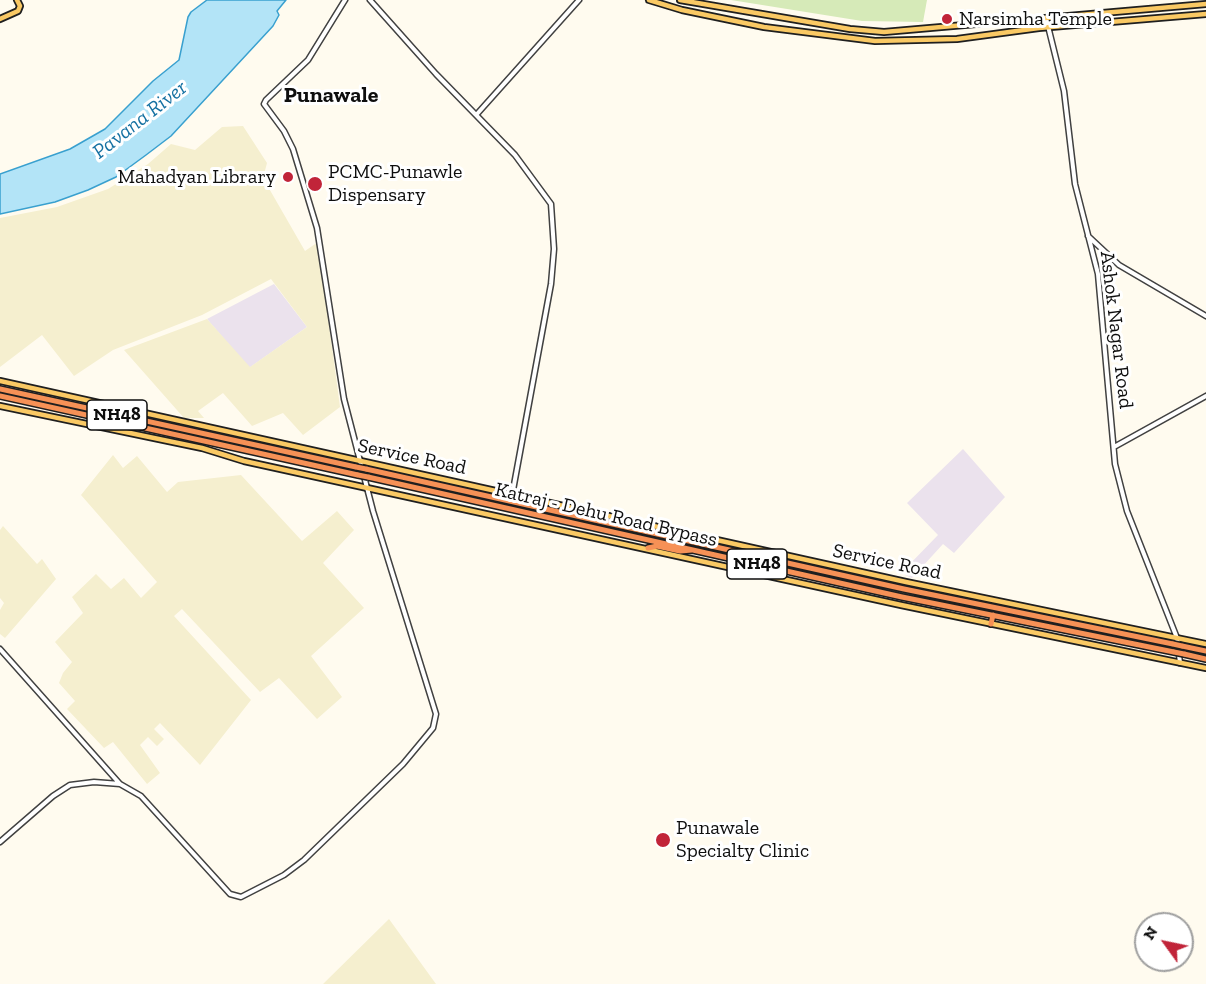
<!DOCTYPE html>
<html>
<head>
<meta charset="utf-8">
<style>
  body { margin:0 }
  #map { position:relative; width:1206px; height:984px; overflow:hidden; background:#fffbef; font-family:"Zilla Slab",serif }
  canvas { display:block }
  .north { position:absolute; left:1134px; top:912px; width:60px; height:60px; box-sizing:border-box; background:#fff; border:2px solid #9f9f9f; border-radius:50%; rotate:303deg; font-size:16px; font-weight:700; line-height:24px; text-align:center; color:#0e0e0e }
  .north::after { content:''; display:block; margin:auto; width:21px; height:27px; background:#c12439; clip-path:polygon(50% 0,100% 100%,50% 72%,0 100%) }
</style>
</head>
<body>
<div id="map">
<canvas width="1206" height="984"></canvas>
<div class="north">N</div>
</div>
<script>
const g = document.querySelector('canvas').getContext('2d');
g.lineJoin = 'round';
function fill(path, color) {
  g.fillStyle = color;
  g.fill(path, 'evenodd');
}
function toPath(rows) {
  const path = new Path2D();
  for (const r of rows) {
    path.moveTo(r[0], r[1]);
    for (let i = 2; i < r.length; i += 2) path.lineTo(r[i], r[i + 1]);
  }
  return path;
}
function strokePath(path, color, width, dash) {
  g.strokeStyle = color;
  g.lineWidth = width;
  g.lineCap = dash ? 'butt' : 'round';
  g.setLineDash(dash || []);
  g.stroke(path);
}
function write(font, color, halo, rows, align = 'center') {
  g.font = font + ' "Zilla Slab",serif';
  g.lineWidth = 6;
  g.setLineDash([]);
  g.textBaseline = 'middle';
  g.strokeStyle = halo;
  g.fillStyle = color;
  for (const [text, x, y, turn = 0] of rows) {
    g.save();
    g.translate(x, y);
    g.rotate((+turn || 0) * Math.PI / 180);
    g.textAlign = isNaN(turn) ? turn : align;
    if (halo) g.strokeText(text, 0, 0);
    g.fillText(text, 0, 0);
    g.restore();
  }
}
const industrial = toPath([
  [274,284,307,327,249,368,207,319],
  [963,449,1005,497,954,553,943,544,912,578,905,575,905,569,938,535,907,503]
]);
const farmland = toPath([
  [243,126,267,163,263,178,305,251,318,242,340,407,303,435,283,413,252,426,223,393,198,411,204,418,184,418,124,350,207,319,250,367,307,327,271,279,202,315,113,350,74,376,42,335,0,367,0,218,57,207,108,189,148,164,171,144,195,150,222,127],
  [113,455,123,468,137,456,167,492,178,482,241,475,302,541,337,511,354,530,323,563,364,608,311,656,342,697,317,719,279,678,260,692,182,609,174,616,251,700,200,765,160,723,154,729,164,739,157,746,148,737,140,745,160,773,147,784,113,742,104,748,67,709,75,701,59,683,63,673,72,662,55,642,83,613,72,597,96,574,111,589,124,578,141,598,157,582,81,495],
  [3,526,37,564,42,559,56,579,5,638,0,634,0,610,4,603,0,598,0,530],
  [389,919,436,984,323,984]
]);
const green = toPath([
  [731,0,927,0,923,22,862,21]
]);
const water = toPath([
  [207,0,286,0,277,11,279,15,273,26,171,136,146,155,116,177,88,190,55,202,0,214,0,174,70,149,105,129,153,81,179,60,188,17,191,12,207,0]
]);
const minor = toPath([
  [370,0,436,74,515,155,551,204,554,249,551,284,511,501],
  [1046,18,1064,91,1075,184,1098,274,1115,464,1127,511,1177,638,1180,663],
  [477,114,579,0],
  [1088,236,1119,265,1206,316],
  [1114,447,1206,396],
  [0,649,120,784],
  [0,842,53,796,70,785,94,782,120,784,141,796,230,894,241,897,284,875,304,860,403,764,433,728,436,714,373,511,344,399,317,228,293,149,284,131,264,104,266,100,308,60,345,0]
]);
const major = toPath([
  [649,0,682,10,764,27,875,41,957,39,1039,28,1206,14],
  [680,0,850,29,884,32,1206,4],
  [0,19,18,11,20,6,17,0],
  [0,381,906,582,1206,644],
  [0,406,202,448,244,461,901,605,1206,668]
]);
const highway = toPath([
  [0,389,356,467],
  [0,396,358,475],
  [366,469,904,589,1173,644],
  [368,477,902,597,1174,652],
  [648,548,657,546,680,551,692,550],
  [743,570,754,563],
  [991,624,993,615],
  [1182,646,1206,651],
  [1184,654,1206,659]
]);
const highwayBridge = toPath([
  [356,467,366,469],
  [358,475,368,477],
  [1173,644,1182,646],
  [1174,652,1184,654]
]);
const markers = [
  [947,19,6,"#c12439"],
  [288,177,6,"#c12439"],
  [315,184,8,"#c12439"],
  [663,840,8,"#c12439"]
];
const shields = [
  [117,415,60],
  [757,564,60]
];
const shieldNames = [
  ["NH48",117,415],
  ["NH48",757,564]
];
const poiNames = [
  ["Narsimha Temple",959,19],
  ["PCMC-Punawle",328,172],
  ["Dispensary",328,195],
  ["Mahadyan Library",276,177,"right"],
  ["Punawale",676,828],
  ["Specialty Clinic",676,851]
];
const streetNames = [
  ["Ashok Nagar Road",1116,330,83],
  ["Service Road",412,457,12],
  ["Katraj - Dehu Road Bypass",606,515,13],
  ["Service Road",887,562,12]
];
const waterNames = [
  ["Pavana River",140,120,-38]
];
const quarterNames = [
  ["Punawale",331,96]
];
fill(industrial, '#ebe2ed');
fill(farmland, '#f5efcf');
fill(green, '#d6eab8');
fill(water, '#b3e4f7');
strokePath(water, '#39a0cf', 1.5);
strokePath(minor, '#414141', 7);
strokePath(major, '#1f1f1f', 8);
strokePath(highway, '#1f1f1f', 8);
strokePath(minor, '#fff', 4);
strokePath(major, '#fac964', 4.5);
strokePath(highway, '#f69156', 5);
strokePath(highwayBridge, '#1f1f1f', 8, []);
strokePath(highwayBridge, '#f69156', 5);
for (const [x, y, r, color] of markers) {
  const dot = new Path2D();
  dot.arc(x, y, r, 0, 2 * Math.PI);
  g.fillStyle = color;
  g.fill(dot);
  strokePath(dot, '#fff', 2);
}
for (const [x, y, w] of shields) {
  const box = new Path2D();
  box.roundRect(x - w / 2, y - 15, w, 30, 4.5);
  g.fillStyle = '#fff';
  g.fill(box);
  strokePath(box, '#0e0e0e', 1.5);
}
write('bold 18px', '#0e0e0e', null, shieldNames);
write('20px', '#0e0e0e', '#fff', poiNames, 'left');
write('20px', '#0e0e0e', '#fff', streetNames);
write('italic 21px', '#1571a2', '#fff', waterNames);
write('bold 22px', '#0e0e0e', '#fff', quarterNames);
</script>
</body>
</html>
